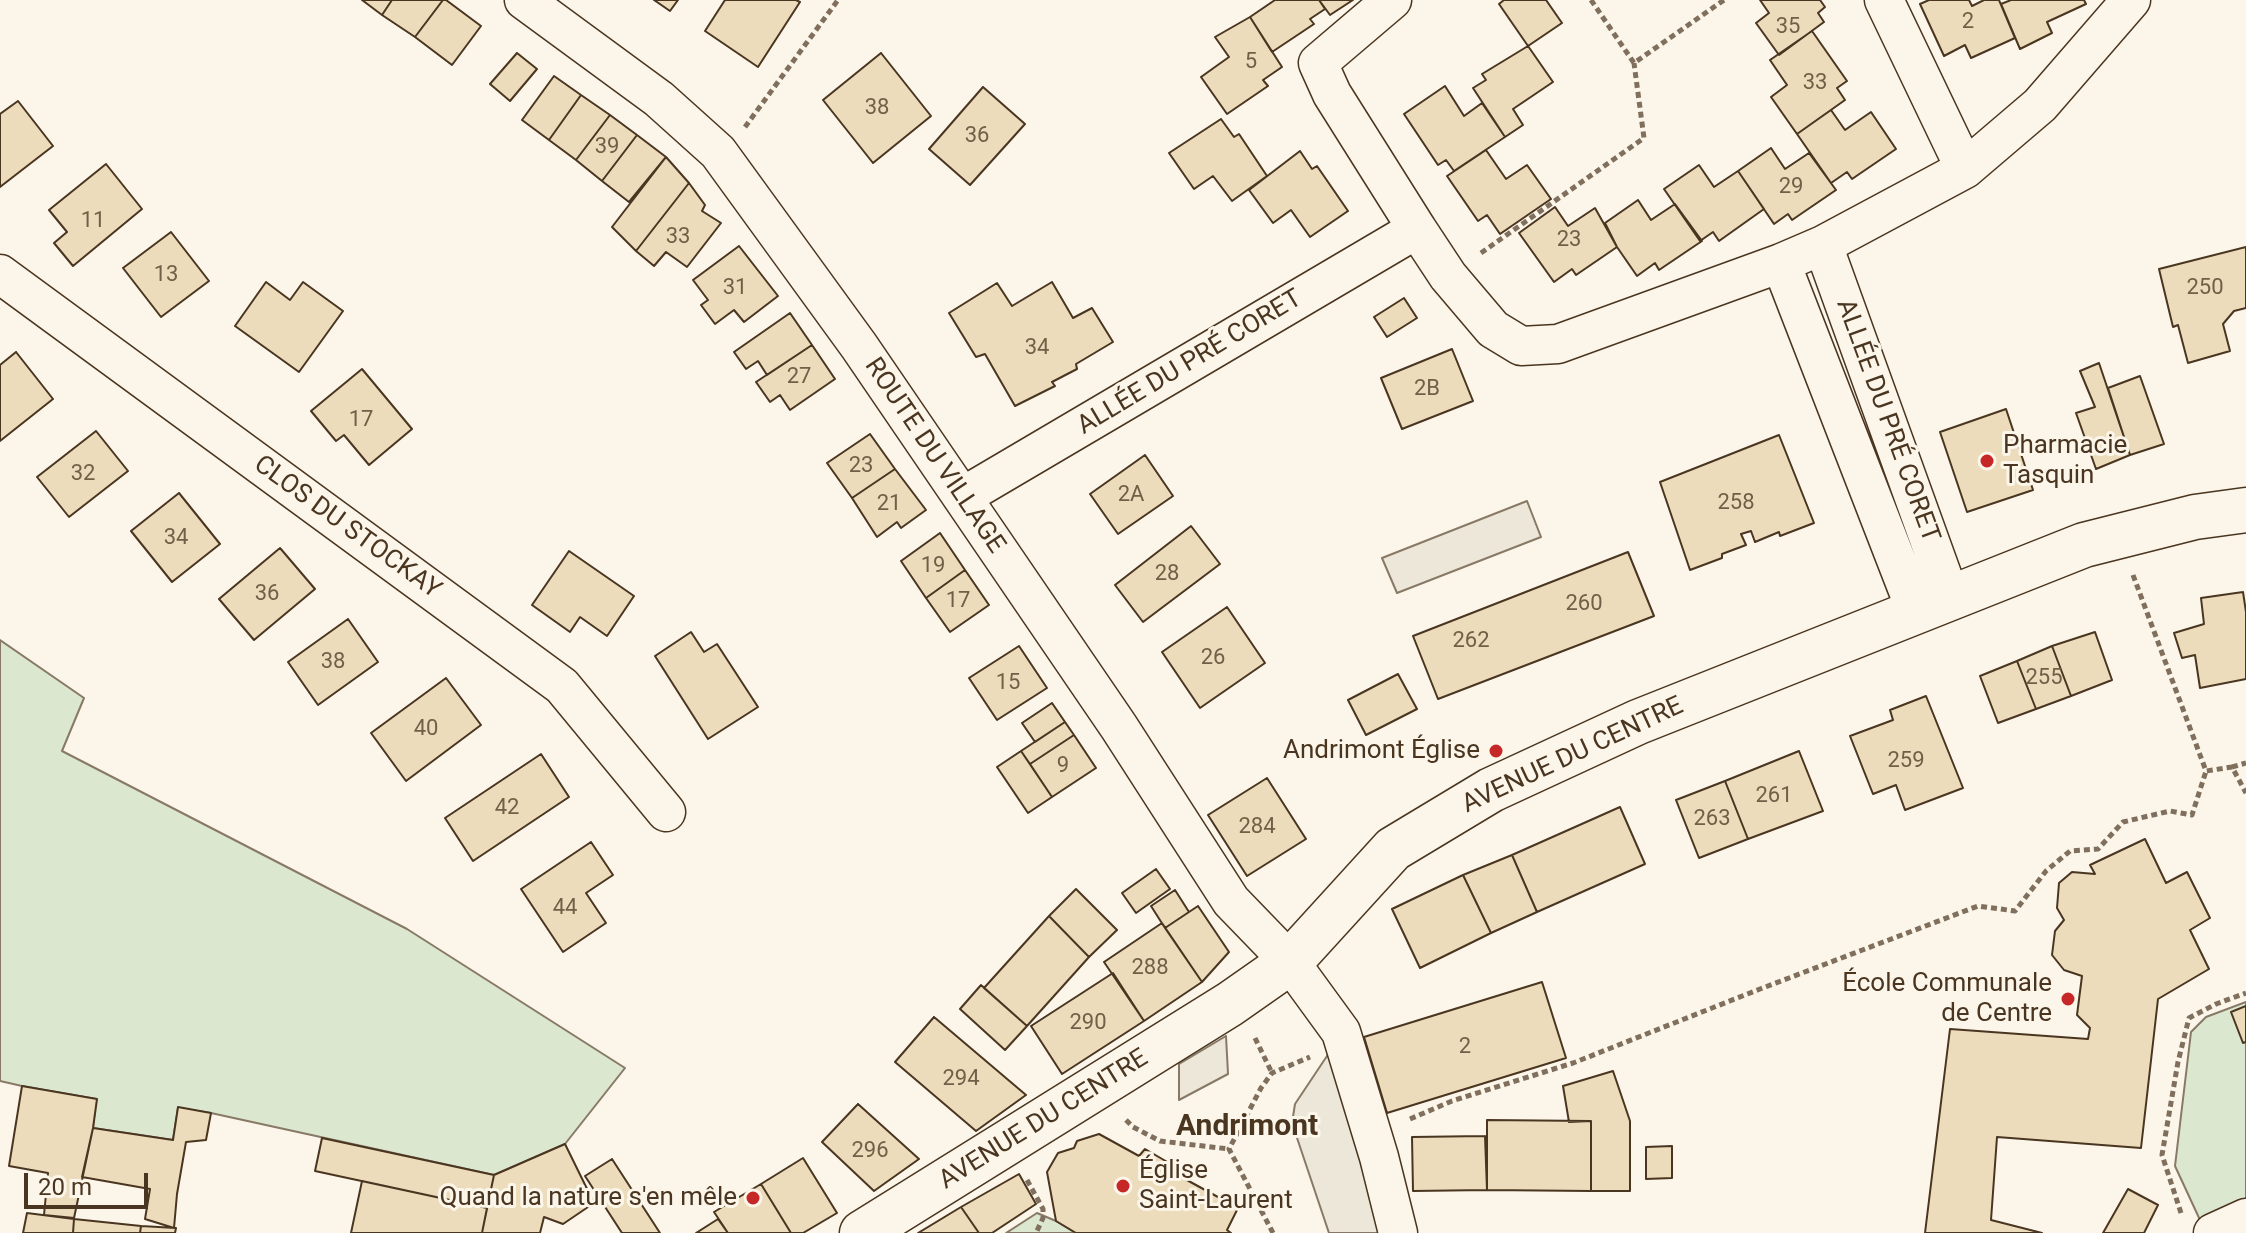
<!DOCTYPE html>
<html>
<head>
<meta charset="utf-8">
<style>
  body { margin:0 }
  #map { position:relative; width:2246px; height:1233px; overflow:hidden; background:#fbf6e9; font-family:Roboto,sans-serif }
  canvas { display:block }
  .scale { position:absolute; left:24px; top:1173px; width:124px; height:36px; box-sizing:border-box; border:4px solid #4a3520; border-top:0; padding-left:10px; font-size:24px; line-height:28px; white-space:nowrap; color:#4a3520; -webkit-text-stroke:6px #fbf6e9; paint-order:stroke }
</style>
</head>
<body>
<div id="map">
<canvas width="2246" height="1233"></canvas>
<div class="scale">20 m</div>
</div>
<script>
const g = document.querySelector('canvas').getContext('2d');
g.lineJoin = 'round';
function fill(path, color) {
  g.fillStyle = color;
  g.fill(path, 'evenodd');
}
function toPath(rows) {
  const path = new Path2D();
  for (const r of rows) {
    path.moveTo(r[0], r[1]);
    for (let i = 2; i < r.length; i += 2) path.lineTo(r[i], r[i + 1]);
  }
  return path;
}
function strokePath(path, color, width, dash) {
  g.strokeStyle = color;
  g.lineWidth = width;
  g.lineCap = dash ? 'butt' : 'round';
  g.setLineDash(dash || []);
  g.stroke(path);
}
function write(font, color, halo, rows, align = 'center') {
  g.font = font + ' Roboto,sans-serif';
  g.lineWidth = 6;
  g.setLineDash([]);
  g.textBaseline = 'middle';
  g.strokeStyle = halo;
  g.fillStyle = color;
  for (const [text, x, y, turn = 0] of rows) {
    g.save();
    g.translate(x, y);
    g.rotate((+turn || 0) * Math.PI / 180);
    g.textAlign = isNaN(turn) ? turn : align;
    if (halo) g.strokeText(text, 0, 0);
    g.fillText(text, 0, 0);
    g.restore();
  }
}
const green = toPath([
  [0,640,84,698,62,751,407,929,625,1068,565,1144,494,1175,211,1113,178,1108,173,1140,93,1128,96,1099,22,1086,0,1081,0,640],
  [2246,1002,2246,1233,2206,1233,2175,1166,2191,1032,2206,1017,2246,1002],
  [1037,1213,1056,1221,1076,1233,1006,1233,1037,1213]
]);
const parking = toPath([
  [1527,501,1541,537,1397,593,1382,558,1527,501],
  [1226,1036,1228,1074,1179,1100,1179,1064,1226,1036],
  [1329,1053,1381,1233,1329,1233,1292,1123,1295,1104,1329,1053]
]);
const building = toPath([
  [362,0,392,0,382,15,362,0],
  [392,0,443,0,415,37,382,15,392,0],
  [443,0,446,0,481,26,452,65,415,37,443,0],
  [654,0,678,0,670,11,654,0],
  [725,0,796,0,800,2,758,67,705,31,725,0],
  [1275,0,1319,0,1325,9,1310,19,1314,24,1272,52,1250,17,1275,0],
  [1319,0,1353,0,1330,15,1319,0],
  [1504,0,1546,0,1562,23,1528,46,1499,4,1504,0],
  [1760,0,1820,0,1825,7,1818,13,1824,22,1779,55,1756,23,1769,13,1760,0],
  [1929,0,1969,0,1972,6,1984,0,1999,0,2015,38,1971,58,1965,45,1944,56,1920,4,1929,0],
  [2011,0,2084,0,2086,4,2047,22,2052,33,2020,49,2001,4,2011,0],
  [1250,17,1282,67,1263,80,1268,86,1227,114,1201,77,1229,57,1215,37,1250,17],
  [1812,31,1847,81,1837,88,1845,100,1797,134,1771,97,1787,85,1770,60,1812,31],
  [1528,46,1553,82,1513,109,1523,125,1505,137,1473,88,1486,80,1482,74,1528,46],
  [517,53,537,69,510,101,490,84,517,53],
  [881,53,931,116,873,163,823,100,881,53],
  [554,76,581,95,549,140,522,120,554,76],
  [1445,86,1464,116,1482,103,1505,137,1454,171,1446,160,1438,165,1404,114,1445,86],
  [983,87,1025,124,970,185,929,149,983,87],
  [581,95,610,115,576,160,549,140,581,95],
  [18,101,53,146,0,187,0,114,18,101],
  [1831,110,1845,130,1871,112,1896,149,1852,179,1847,172,1831,183,1797,134,1831,110],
  [610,115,637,135,602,181,576,160,610,115],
  [1221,119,1234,137,1239,134,1267,176,1232,201,1213,176,1194,189,1169,153,1221,119],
  [637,135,666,157,629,202,602,181,637,135],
  [1771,148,1785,169,1809,153,1836,190,1792,220,1788,214,1774,224,1738,171,1771,148],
  [1486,150,1506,179,1527,165,1551,199,1500,234,1487,215,1478,221,1447,176,1486,150],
  [1300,151,1312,169,1317,166,1348,211,1310,237,1291,210,1273,223,1249,190,1300,151],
  [666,157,689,183,636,251,612,227,666,157],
  [106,164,142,209,73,266,54,243,67,232,49,210,106,164],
  [1699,165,1714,187,1738,171,1764,209,1719,241,1713,232,1700,241,1664,189,1699,165],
  [689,183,705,205,702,211,721,223,687,267,666,252,654,266,636,251,689,183],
  [1638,200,1651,220,1675,204,1702,241,1659,270,1655,263,1637,276,1617,247,1605,223,1638,200],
  [1555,207,1568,226,1595,208,1617,247,1576,275,1572,269,1554,282,1519,233,1555,207],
  [171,232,209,281,161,317,123,268,171,232],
  [739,246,778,296,744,322,734,310,715,324,701,305,708,300,693,280,739,246],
  [2246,247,2246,308,2234,311,2223,324,2230,351,2188,363,2178,325,2173,327,2159,269,2246,247],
  [266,282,290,300,303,282,343,311,299,372,235,326,266,282],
  [1052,282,1073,318,1092,308,1113,342,1076,364,1077,369,1052,382,1055,386,1015,406,985,354,976,357,949,313,997,283,1012,306,1052,282],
  [1404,298,1417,318,1387,337,1374,317,1404,298],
  [790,313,812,345,767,375,758,361,746,369,734,352,790,313],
  [812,345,835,379,790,410,780,395,770,402,756,382,812,345],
  [1452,349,1473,401,1402,429,1381,378,1452,349],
  [16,352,53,399,0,441,0,365,16,352],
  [2099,363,2130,455,2096,469,2076,413,2095,407,2080,371,2099,363],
  [362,369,412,429,369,465,344,435,336,441,311,411,362,369],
  [2140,376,2164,444,2130,455,2108,388,2140,376],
  [2006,409,2033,490,1967,512,1940,432,2006,409],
  [96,431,128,471,69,517,37,477,96,431],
  [870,434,895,469,852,498,827,463,870,434],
  [1779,435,1814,523,1780,536,1779,532,1755,542,1751,531,1741,534,1746,545,1722,554,1722,558,1690,570,1660,482,1779,435],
  [1145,455,1173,496,1118,534,1090,494,1145,455],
  [895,469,926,510,901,528,897,522,877,537,852,498,895,469],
  [179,493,220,544,172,582,131,531,179,493],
  [1191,526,1220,564,1143,622,1115,585,1191,526],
  [940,533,965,570,926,598,901,561,940,533],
  [280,548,315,589,254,640,219,599,280,548],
  [569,551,634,596,607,636,580,617,570,632,532,605,569,551],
  [1628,552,1654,616,1438,699,1413,636,1628,552],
  [965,570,989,605,950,632,926,598,965,570],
  [2243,592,2246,612,2246,679,2200,688,2195,655,2182,658,2174,633,2204,624,2201,598,2243,592],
  [1227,607,1265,663,1200,708,1162,652,1227,607],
  [348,619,378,662,318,705,288,662,348,619],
  [691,632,704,652,717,644,758,707,708,739,655,656,691,632],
  [2095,632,2112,680,2071,696,2052,646,2095,632],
  [1019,646,1047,688,997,720,969,678,1019,646],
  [2052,646,2071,696,2036,709,2017,661,2052,646],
  [2017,661,2036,709,1998,723,1980,676,2017,661],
  [1398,674,1417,709,1366,735,1348,700,1398,674],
  [446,678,481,725,406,781,371,733,446,678],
  [1926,696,1963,788,1905,810,1896,785,1873,794,1850,736,1893,720,1890,710,1926,696],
  [1052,703,1065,722,1035,742,1022,723,1052,703],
  [1065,722,1074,735,1030,764,1021,751,1065,722],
  [1074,735,1096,768,1052,797,1030,764,1074,735],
  [1021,751,1052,797,1028,813,997,767,1021,751],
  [1799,751,1823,811,1748,839,1725,781,1799,751],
  [541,754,569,797,473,861,445,818,541,754],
  [1267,778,1306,839,1247,876,1208,815,1267,778],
  [1725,781,1748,839,1699,858,1676,800,1725,781],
  [1620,807,1645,864,1537,912,1512,855,1620,807],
  [2145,839,2166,883,2187,872,2210,918,2190,930,2209,969,2158,999,2141,1148,1997,1137,1991,1220,2042,1233,1925,1233,1950,1029,2088,1039,2090,1028,2077,1015,2082,976,2064,970,2052,955,2055,931,2064,920,2057,908,2059,883,2072,872,2095,874,2090,865,2145,839],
  [591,842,613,875,586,893,606,923,563,952,521,889,591,842],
  [1512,855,1537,912,1491,933,1463,875,1512,855],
  [1156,869,1170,889,1136,913,1122,893,1156,869],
  [1463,875,1491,933,1420,968,1392,909,1463,875],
  [1076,889,1117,930,1089,957,1049,916,1076,889],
  [1175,890,1189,912,1165,928,1151,906,1175,890],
  [1198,906,1229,952,1202,982,1165,928,1198,906],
  [1049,916,1089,957,1027,1026,984,988,1049,916],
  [1162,923,1202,982,1144,1021,1104,962,1162,923],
  [1113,973,1144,1021,1062,1074,1031,1026,1113,973],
  [1542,982,1566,1058,1387,1113,1364,1037,1542,982],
  [981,985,1027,1026,1005,1050,960,1009,981,985],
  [2246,1006,2246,1042,2243,1043,2231,1012,2246,1006],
  [934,1017,1026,1095,976,1131,895,1062,934,1017],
  [1613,1071,1630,1121,1630,1191,1591,1191,1591,1121,1569,1122,1563,1086,1613,1071],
  [22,1086,97,1099,93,1128,74,1218,44,1215,48,1173,9,1166,22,1086],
  [858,1104,919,1159,874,1191,822,1142,858,1104],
  [178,1107,211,1113,206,1140,186,1142,177,1194,174,1228,145,1219,150,1189,82,1177,93,1128,173,1140,178,1107],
  [1487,1120,1591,1121,1591,1191,1487,1190,1487,1120],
  [1099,1134,1139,1156,1145,1149,1188,1174,1185,1179,1238,1208,1227,1230,1231,1233,1076,1233,1056,1221,1047,1172,1058,1153,1074,1148,1077,1141,1099,1134],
  [1485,1136,1487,1190,1413,1191,1412,1137,1485,1136],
  [322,1138,494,1175,487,1208,315,1171,322,1138],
  [565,1144,594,1203,563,1224,544,1217,540,1233,482,1233,494,1175,565,1144],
  [1672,1146,1672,1178,1646,1179,1646,1147,1672,1146],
  [803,1158,837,1213,803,1233,791,1233,761,1184,803,1158],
  [612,1159,660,1233,622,1233,585,1176,612,1159],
  [1019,1174,1036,1204,992,1233,979,1233,961,1207,1019,1174],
  [362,1181,487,1208,482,1233,351,1233,362,1181],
  [761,1184,791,1233,728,1233,714,1212,761,1184],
  [2128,1189,2158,1205,2144,1233,2103,1233,2128,1189],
  [961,1207,979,1233,918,1233,961,1207],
  [27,1213,74,1219,73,1233,23,1233,27,1213],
  [74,1219,141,1226,140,1233,73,1233,74,1219],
  [718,1219,728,1233,696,1233,718,1219],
  [141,1226,176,1228,175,1233,140,1233,141,1226]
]);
const path = toPath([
  [1591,0,1634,63,1724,0],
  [745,127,838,0],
  [1481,253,1644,138,1634,63],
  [2133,575,2206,771,2232,767,2246,793],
  [2232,767,2246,763],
  [1255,1038,1272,1073],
  [1410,1119,1452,1101,1573,1063,1760,989,1978,906,2015,911,2046,871,2070,851,2098,849,2123,822,2170,811,2192,815,2206,771],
  [1126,1120,1133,1127,1160,1141,1229,1149],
  [1027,1180,1043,1209,1043,1218,1036,1233],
  [2181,1213,2162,1155,2178,1062,2189,1018,2216,1004,2246,993],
  [1273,1233,1229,1149,1261,1088,1272,1073,1310,1057]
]);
const minor = toPath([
  [524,0,659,99,718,152,859,346,1119,727,1231,901,1290,962,1341,1032,1379,1157,1398,1233],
  [1392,0,1318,63,1332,94,1417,229],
  [1884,0,1965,169],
  [1823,245,1950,597],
  [1781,263,1916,611],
  [0,274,562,686,666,812],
  [962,497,1417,229,1448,276,1493,329,1521,346,1558,344,1781,263,1823,245,1965,169,2040,105,2131,0],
  [2213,1233,2246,1218]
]);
const tertiary = toPath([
  [862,1233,1230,1004,1290,962,1393,849,1491,790,1638,722,2084,545,2195,517,2246,510]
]);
const markers = [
  [1987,461,8,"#c62828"],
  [1496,751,8,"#c62828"],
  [2068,999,8,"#c62828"],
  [1123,1186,8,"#c62828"],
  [753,1198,8,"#c62828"]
];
const numberNames = [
  ["2",1968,22],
  ["35",1788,27],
  ["5",1251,62],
  ["33",1815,83],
  ["38",877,108],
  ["36",977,136],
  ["39",607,147],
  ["29",1791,187],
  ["11",93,221],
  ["33",678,237],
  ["23",1569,240],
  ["13",166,275],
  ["31",735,288],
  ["250",2205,288],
  ["34",1037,348],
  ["27",799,377],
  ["2B",1427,389],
  ["17",361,420],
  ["23",861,466],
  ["32",83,474],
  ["2A",1131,495],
  ["258",1736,503],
  ["21",889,504],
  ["34",176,538],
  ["19",933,566],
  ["28",1167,574],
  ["36",267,594],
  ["17",958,601],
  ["260",1584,604],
  ["262",1471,641],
  ["26",1213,658],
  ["38",333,662],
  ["255",2044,678],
  ["15",1008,683],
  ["40",426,729],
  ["259",1906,761],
  ["9",1063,766],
  ["261",1774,796],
  ["42",507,808],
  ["263",1712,819],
  ["284",1257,827],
  ["44",565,908],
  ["288",1150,968],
  ["290",1088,1023],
  ["2",1465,1047],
  ["294",961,1079],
  ["296",870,1151]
];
const streetNames = [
  ["ALLÉE DU PRÉ CORET",1190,363,-31],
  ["ALLÉE DU PRÉ CORET",1887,421,70],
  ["ROUTE DU VILLAGE",934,456,56],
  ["CLOS DU STOCKAY",347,528,36],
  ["AVENUE DU CENTRE",1573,756,-25],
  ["AVENUE DU CENTRE",1044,1120,-32]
];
const poiNames = [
  ["Pharmacie",2003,446,"left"],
  ["Tasquin",2003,476,"left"],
  ["Andrimont Église",1480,751],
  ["École Communale",2052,984],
  ["de Centre",2052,1014],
  ["Église",1139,1171,"left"],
  ["Saint-Laurent",1139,1201,"left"],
  ["Quand la nature s'en mêle",737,1198]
];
const quarterNames = [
  ["Andrimont",1247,1127]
];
fill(green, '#dce7d0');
strokePath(green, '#887966', 2);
fill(parking, '#ede7d9');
strokePath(parking, '#887966', 2);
fill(building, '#ecdcbc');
strokePath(building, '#4a3520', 2);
strokePath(minor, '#4a3520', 41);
strokePath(tertiary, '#4a3520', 47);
strokePath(path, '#7f6f5c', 5, [6, 4]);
strokePath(minor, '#fbf6e9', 38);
strokePath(tertiary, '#fbf6e9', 44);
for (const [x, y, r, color] of markers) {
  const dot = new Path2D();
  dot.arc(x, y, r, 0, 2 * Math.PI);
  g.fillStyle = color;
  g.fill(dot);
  strokePath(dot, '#fbf6e9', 3);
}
write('22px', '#725f47', null, numberNames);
write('26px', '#4a3520', '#fbf6e9', streetNames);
write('26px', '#4a3520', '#fbf6e9', poiNames, 'right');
write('bold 30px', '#4a3520', '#fbf6e9', quarterNames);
</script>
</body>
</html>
